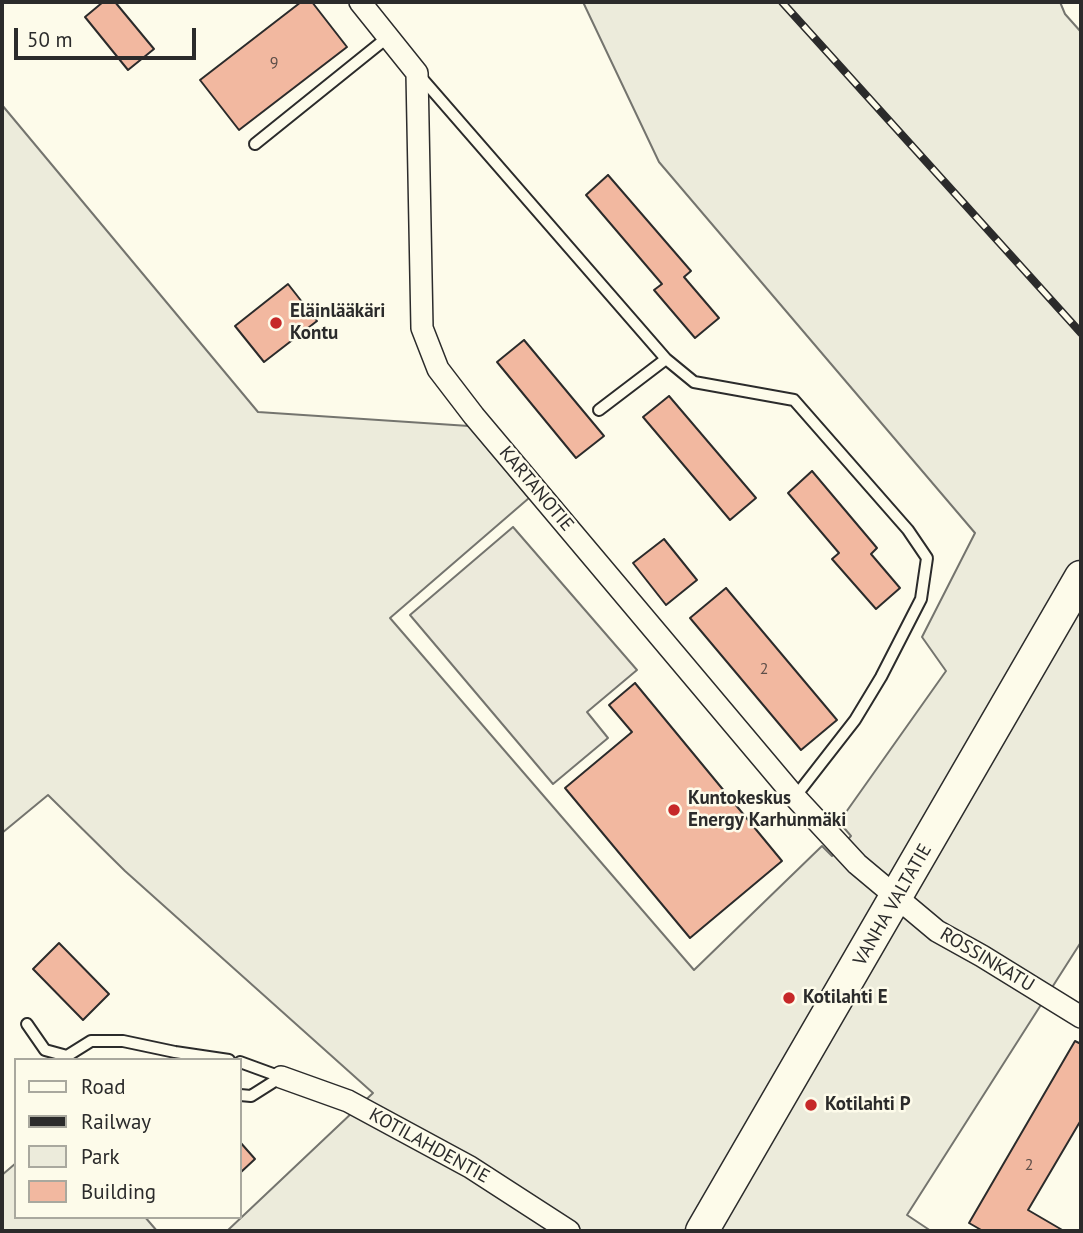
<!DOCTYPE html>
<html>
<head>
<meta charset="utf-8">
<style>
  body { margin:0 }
  #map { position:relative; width:1083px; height:1233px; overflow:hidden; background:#fdfbea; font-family:"PT Sans",sans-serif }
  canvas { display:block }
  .frame { position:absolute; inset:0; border:4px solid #2b2b2b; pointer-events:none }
  .legend { position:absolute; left:14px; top:1058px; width:228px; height:161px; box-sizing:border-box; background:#fdfbea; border:2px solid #a9a89e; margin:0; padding:9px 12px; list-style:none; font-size:21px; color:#2b2b2b }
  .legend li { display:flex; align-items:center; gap:14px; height:35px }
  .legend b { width:35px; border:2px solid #a9a89e }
  .scale { position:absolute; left:14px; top:28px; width:182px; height:32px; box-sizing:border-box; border:4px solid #2b2b2b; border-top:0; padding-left:9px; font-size:21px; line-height:24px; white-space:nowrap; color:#2b2b2b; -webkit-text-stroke:5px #fdfbea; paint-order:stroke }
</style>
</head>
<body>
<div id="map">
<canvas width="1083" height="1233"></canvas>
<div class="frame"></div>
<ul class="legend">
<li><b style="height:9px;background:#fdfbea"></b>Road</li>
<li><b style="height:9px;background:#2b2b2b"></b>Railway</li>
<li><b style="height:19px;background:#ecebdb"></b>Park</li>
<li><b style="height:19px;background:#f2b8a0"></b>Building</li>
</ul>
<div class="scale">50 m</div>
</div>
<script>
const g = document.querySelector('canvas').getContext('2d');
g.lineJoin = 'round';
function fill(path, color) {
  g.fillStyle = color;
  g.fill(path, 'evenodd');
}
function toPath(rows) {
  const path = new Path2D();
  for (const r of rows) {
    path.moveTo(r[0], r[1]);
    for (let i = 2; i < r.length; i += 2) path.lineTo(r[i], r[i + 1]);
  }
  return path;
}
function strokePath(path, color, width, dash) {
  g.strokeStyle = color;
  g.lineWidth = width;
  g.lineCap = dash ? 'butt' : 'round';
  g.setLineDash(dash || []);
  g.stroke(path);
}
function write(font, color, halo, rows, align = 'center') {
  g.font = font + ' "PT Sans",sans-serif';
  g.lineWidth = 5;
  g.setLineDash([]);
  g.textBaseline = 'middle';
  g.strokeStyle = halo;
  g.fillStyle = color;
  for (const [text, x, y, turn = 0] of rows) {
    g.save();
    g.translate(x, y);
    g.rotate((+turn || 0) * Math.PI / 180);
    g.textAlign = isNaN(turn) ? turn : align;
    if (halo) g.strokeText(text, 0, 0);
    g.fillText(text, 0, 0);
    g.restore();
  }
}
const green = toPath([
  [583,2,1060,2,1065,14,1081,32,1081,942,907,1215,931,1231,227,1231,373,1093,125,871,48,795,2,833,2,105,258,412,469,426,529,498,390,618,694,970,822,846,832,856,851,836,839,822,946,671,922,637,975,533,659,162,583,2],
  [16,1163,16,1217,145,1217,157,1231,2,1231,2,1175,16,1163]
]);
const parking = toPath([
  [513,527,637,670,587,712,608,738,553,784,410,615,513,527]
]);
const building = toPath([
  [103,2,115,2,154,49,128,70,85,17,103,2],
  [301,2,312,2,347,47,239,130,200,80,301,2],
  [608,175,691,271,684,277,719,318,695,338,654,290,662,284,586,195,608,175],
  [288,284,317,321,264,362,235,326,288,284],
  [524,340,604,436,576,458,497,362,524,340],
  [669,396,756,498,730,520,643,417,669,396],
  [812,471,877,548,871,554,900,588,876,609,832,559,839,553,788,493,812,471],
  [664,539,697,580,666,605,633,563,664,539],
  [726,588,837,720,801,750,690,618,726,588],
  [635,683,782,861,690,938,565,788,632,732,609,705,635,683],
  [59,943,109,994,83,1020,33,969,59,943],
  [1075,1041,1081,1044,1081,1120,1028,1210,1064,1231,983,1231,969,1223,1075,1041],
  [240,1142,255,1159,240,1173,240,1142]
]);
const service = toPath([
  [419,75,666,359,599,410],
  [255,144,388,37],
  [666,359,694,382,794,400,908,530,927,558,921,599,881,677,855,720,795,797],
  [27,1024,45,1050,67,1056,91,1041,123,1041,175,1052,229,1060],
  [240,1062,281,1077],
  [240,1095,251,1096,281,1077]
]);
const minor = toPath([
  [360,2,417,73,422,328,438,369,474,416,795,797,857,864,937,931,982,956,1081,1017],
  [281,1077,348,1101,470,1167,569,1231]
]);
const secondary = toPath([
  [702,1231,1081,577]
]);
const rail = toPath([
  [782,2,1081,333]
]);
const markers = [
  [276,323,7,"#c62828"],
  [674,810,7,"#c62828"],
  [789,998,7,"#c62828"],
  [811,1105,7,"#c62828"]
];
const numberNames = [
  ["9",274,63],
  ["2",764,669],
  ["2",1029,1165]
];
const poiNames = [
  ["Eläinlääkäri",290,312],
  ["Kontu",290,334],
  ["Kuntokeskus",688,799],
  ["Energy Karhunmäki",688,821],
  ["Kotilahti E",803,998],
  ["Kotilahti P",825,1105]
];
const streetNames = [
  ["KARTANOTIE",536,489,50],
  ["VANHA VALTATIE",893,905,-60],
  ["ROSSINKATU",987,960,31],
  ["KOTILAHDENTIE",429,1146,29]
];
fill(green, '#ecebdb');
strokePath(green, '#74746e', 2);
fill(parking, '#eceadb');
strokePath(parking, '#74746e', 2);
fill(building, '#f2b8a0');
strokePath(building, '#2b2b2b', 2);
strokePath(service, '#2b2b2b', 14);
strokePath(minor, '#2b2b2b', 24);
strokePath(secondary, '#2b2b2b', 35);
strokePath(service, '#fdfbea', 10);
strokePath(minor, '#fdfbea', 21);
strokePath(secondary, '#fdfbea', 32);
strokePath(rail, '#2b2b2b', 8);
strokePath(rail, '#fdfbea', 5, [16]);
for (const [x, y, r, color] of markers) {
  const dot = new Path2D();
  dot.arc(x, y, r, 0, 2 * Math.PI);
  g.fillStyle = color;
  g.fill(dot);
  strokePath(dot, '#fdfbea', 2.5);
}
write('16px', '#5d4e48', null, numberNames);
write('bold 19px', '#2b2b2b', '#fdfbea', poiNames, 'left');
write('19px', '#2b2b2b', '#fdfbea', streetNames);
</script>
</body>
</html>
